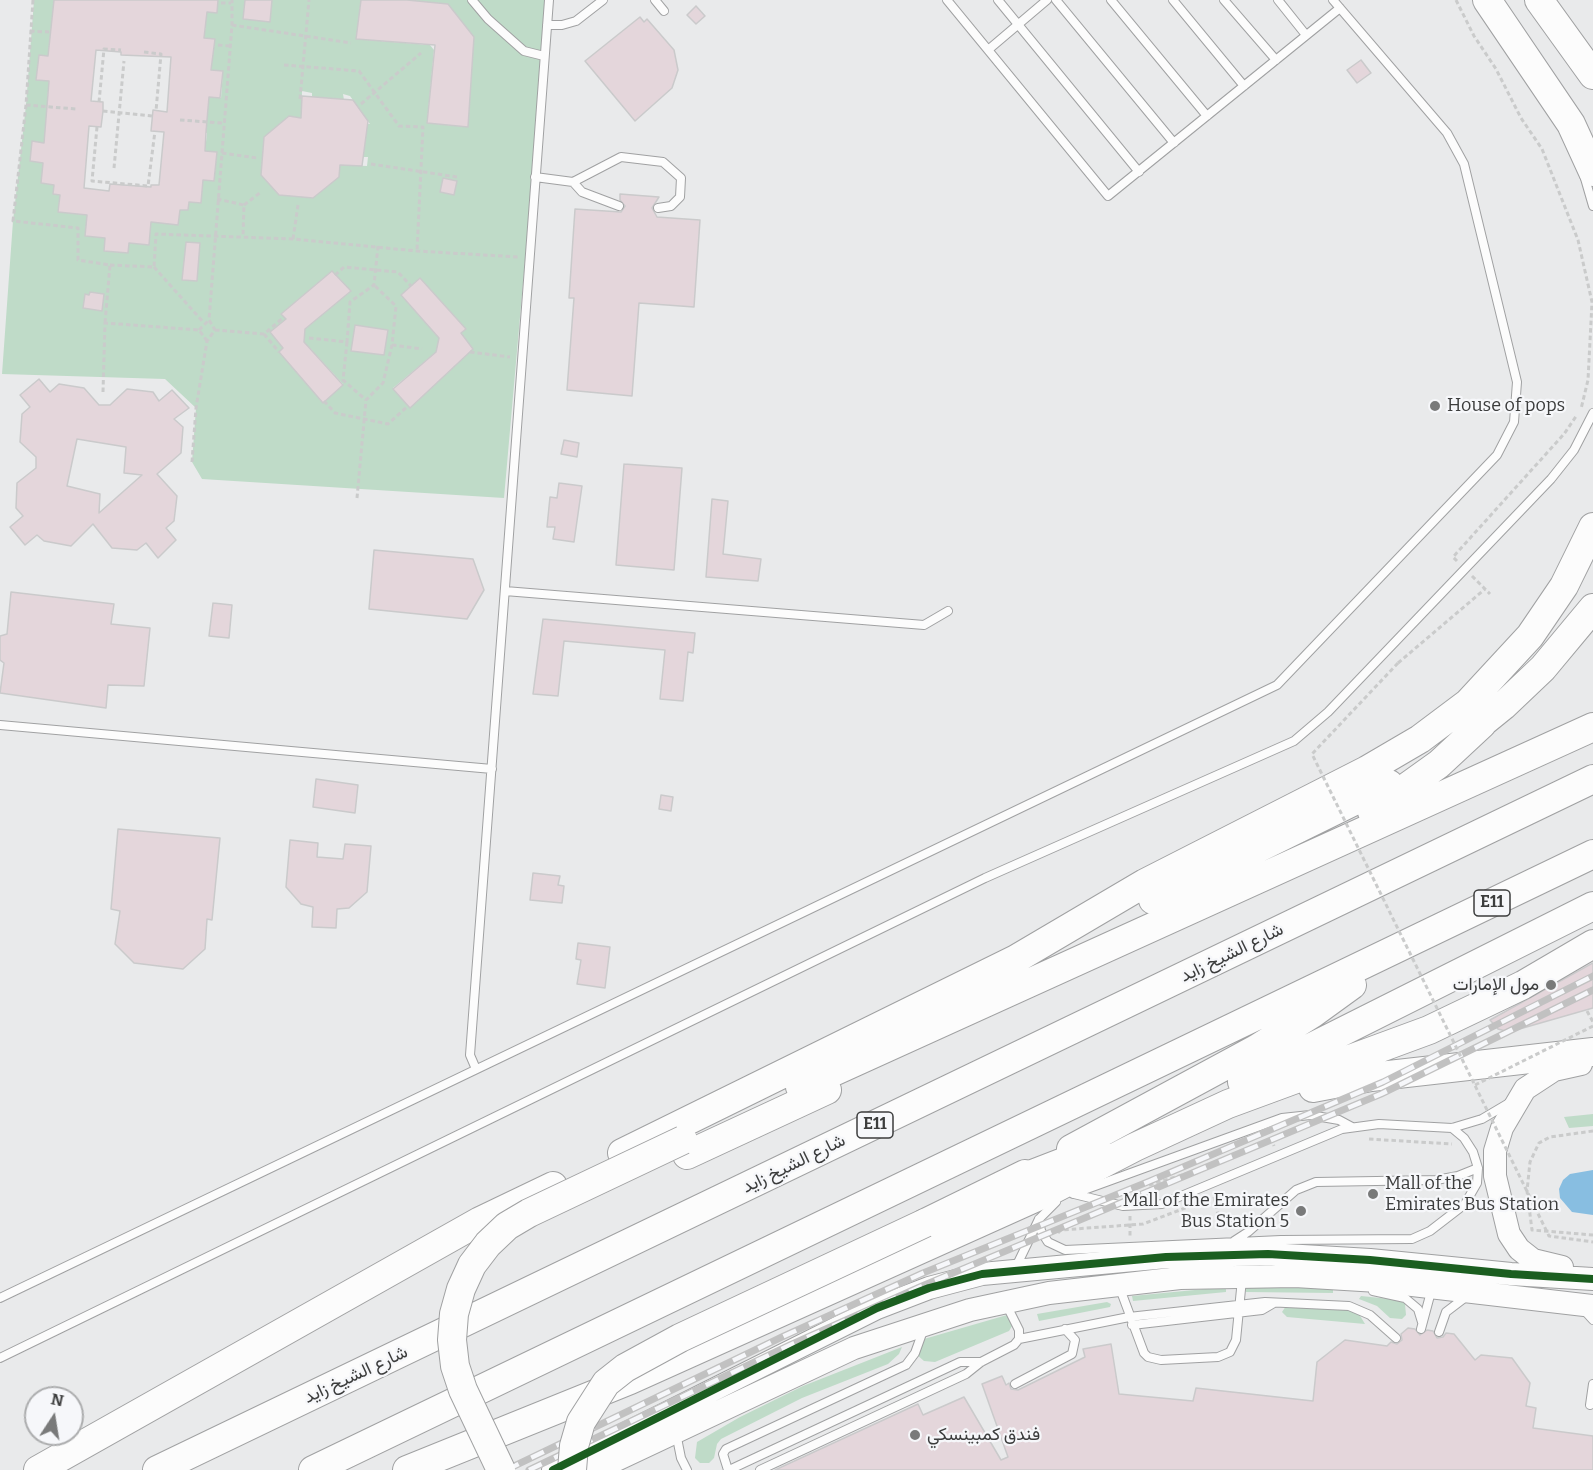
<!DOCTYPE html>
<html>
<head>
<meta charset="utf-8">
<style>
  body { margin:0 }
  #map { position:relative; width:1593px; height:1470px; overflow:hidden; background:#e9eaeb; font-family:Bitter,serif }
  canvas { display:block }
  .north { position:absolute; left:24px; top:1386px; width:60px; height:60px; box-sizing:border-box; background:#f6f7fa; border:2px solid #acadae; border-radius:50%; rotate:12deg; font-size:16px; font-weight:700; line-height:24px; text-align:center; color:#3c3d3d }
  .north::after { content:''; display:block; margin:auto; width:21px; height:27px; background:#797a7a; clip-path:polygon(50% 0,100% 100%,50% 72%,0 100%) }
</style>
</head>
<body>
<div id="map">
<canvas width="1593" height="1470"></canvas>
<div class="north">N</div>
</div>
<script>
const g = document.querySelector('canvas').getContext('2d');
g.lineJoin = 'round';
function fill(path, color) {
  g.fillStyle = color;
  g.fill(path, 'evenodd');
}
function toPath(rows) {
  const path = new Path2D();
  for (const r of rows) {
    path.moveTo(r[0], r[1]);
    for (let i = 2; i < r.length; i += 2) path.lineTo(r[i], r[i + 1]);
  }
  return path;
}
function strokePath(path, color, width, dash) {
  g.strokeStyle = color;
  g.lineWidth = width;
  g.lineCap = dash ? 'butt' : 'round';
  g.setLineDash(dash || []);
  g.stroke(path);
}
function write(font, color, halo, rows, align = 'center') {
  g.font = font + ' Bitter,Vazirmatn,serif';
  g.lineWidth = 4.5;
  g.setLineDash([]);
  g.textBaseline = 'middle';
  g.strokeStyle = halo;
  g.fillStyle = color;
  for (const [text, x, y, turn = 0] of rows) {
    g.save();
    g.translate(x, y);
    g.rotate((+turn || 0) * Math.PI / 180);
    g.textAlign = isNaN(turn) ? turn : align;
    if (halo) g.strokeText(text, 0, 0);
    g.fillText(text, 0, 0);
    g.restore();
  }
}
const green = toPath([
  [34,0,54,0,48,56,39,55,36,80,49,81,47,101,77,104,46,119,44,143,32,142,43,163,41,183,54,185,53,194,60,195,58,212,87,215,85,236,105,238,104,251,127,253,129,243,149,245,151,222,178,224,180,210,188,210,189,202,201,203,203,180,214,181,217,153,205,151,207,133,179,129,207,118,209,97,221,98,223,71,211,70,215,39,204,38,206,23,200,22,201,11,217,12,218,0,361,0,356,39,430,45,434,50,427,123,467,127,474,37,448,4,407,0,548,0,504,498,202,479,192,462,196,408,165,379,2,374,13,221,26,105],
  [302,91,312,93,312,97,344,100,343,94,350,96,370,124,367,124,363,157,368,157,367,166,340,165,338,177,313,198,279,194,261,175,264,137,289,116,301,118],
  [332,271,351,291,305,329,304,342,343,384,323,402,279,352,284,348,286,319,281,314],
  [401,295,465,330,461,333,473,349,410,408,393,388,436,352,439,338],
  [1593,1114,1593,1126,1569,1128,1564,1117],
  [1226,1287,1226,1292,1133,1301,1132,1296],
  [1246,1287,1333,1288,1333,1293,1246,1292],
  [1361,1296,1400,1300,1405,1304,1406,1315,1402,1319,1390,1318,1377,1306,1359,1299],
  [1107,1302,1111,1304,1110,1307,1039,1321,1037,1314],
  [1286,1306,1349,1310,1359,1314,1365,1324,1287,1317,1282,1312],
  [1007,1315,1012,1326,1009,1331,935,1362,924,1361,916,1354,924,1339],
  [902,1347,899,1354,888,1364,802,1398,721,1439,717,1444,714,1458,709,1463,700,1463,695,1458,697,1442,740,1417,803,1386]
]);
const water = toPath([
  [1593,1170,1593,1215,1572,1212,1560,1198,1559,1189,1563,1180,1570,1174]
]);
const building = toPath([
  [54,0,218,0,217,13,207,12,204,38,215,39,211,70,223,71,220,98,209,97,206,132,205,151,217,152,214,181,203,180,201,203,189,202,188,210,180,210,178,225,151,222,149,245,129,243,128,253,104,251,105,238,85,236,87,215,58,212,60,195,53,194,54,185,41,183,43,163,30,161,32,141,44,143,49,81,36,80,39,55,48,56,54,0],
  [96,50,121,52,121,55,171,57,167,112,153,110,151,131,164,132,159,185,151,185,151,187,110,184,109,191,84,188,89,126,101,127,103,111,103,102,91,101,96,50],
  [245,0,272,0,270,22,243,19,245,0],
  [361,0,407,0,448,4,474,37,468,127,427,123,435,45,356,39,361,0],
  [696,6,705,16,696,24,687,15,696,6],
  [640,17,644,22,647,19,674,50,678,70,672,88,635,121,585,61,640,17],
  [1361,60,1371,73,1357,83,1347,70,1361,60],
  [302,96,353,100,368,121,362,166,340,165,339,177,313,198,279,195,261,175,264,137,289,116,301,118,302,96],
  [443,178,457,181,454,195,440,192,443,178],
  [620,194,659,197,652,208,657,217,700,220,694,307,639,303,632,396,567,390,574,298,569,298,575,209,621,212,625,206,620,200,620,194],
  [186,242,200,243,197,281,182,280,186,242],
  [332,271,351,291,305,329,304,342,343,385,323,403,279,352,283,348,270,332,286,319,281,314,332,271],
  [420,278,466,329,461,333,473,349,410,408,393,389,436,352,439,338,401,295,420,278],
  [90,292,104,294,102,311,83,308,85,294,89,295,90,292],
  [355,325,388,330,384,355,351,351,355,325],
  [39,379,50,392,59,384,84,388,99,405,110,405,127,389,153,392,159,401,172,390,189,408,174,419,183,427,181,453,157,474,177,496,174,521,166,528,176,540,158,558,146,543,137,550,112,548,93,524,71,546,44,541,37,535,25,545,10,527,23,516,16,508,17,483,36,468,36,457,20,442,22,414,30,407,20,395,39,379],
  [77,439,126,447,124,473,142,475,99,513,100,494,67,486,77,439],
  [564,440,579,443,577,457,561,454,564,440],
  [624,464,682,468,674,570,616,565,624,464],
  [559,483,582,486,574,542,553,539,555,527,547,527,550,497,557,498,559,483],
  [712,499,728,501,723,554,761,559,758,581,706,577,712,499],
  [374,550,473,559,484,590,467,619,369,609,374,550],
  [11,592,114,604,111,624,150,628,144,686,108,685,106,708,0,693,4,663,0,660,0,636,7,634,11,592],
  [213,603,232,605,229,638,209,636,213,603],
  [543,619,695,633,693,653,688,652,683,701,660,699,665,650,564,641,558,696,533,694,543,619],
  [316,779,358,785,355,813,313,807,316,779],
  [661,795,673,797,671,811,659,809,661,795],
  [118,829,220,838,212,920,207,919,205,949,183,969,134,963,115,944,120,911,111,909,118,829],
  [290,840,318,843,317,857,343,859,345,844,371,846,367,892,349,908,337,909,336,928,312,927,313,907,301,904,286,887,290,840],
  [533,873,560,876,558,885,564,886,562,903,530,900,533,873],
  [578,943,610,947,605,988,577,984,581,960,576,959,578,943],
  [1593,963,1593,1008,1509,1032,1498,1029,1490,1020,1593,963],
  [1408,1328,1415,1329,1420,1335,1427,1330,1433,1331,1437,1338,1443,1337,1446,1333,1454,1334,1475,1360,1481,1355,1512,1358,1530,1383,1526,1406,1536,1408,1533,1428,1593,1436,1593,1470,775,1470,918,1404,923,1415,964,1397,1001,1460,1008,1457,982,1384,1002,1376,1006,1385,1009,1383,1011,1389,1018,1390,1085,1357,1083,1349,1111,1344,1119,1394,1193,1401,1196,1388,1313,1401,1317,1362,1345,1340,1387,1346,1391,1342,1397,1344,1402,1340,1401,1334,1408,1328]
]);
const path = toPath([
  [33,0,26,105,13,221,78,228,78,260,110,265,105,323],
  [1456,0,1474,36,1496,69,1521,118,1542,149,1578,240,1592,302,1588,380,1581,409],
  [221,3,231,3],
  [232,25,351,43],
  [30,31,49,32],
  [218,45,230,46],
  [144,52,161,54,156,111],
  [284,65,359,71,399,126,423,127,417,251],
  [300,99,309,0],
  [99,102,104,49,121,50],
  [361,104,421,53],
  [26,105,76,109],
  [103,111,152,116],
  [180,120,222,123],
  [97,127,92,181,148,186,155,131],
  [222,153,257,158],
  [371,164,457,177],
  [114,168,124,61],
  [217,199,244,205,243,236],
  [244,205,261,192],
  [293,239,298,205],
  [110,265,154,267,156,234,293,239,417,251,518,257],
  [154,267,204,323],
  [335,275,344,267,398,272,411,286],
  [199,330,209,320],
  [215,330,264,334,284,317],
  [264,334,279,352],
  [309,338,347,342,350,302,374,285,378,246],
  [347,342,343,380,366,400],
  [392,345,422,349],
  [470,352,510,357],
  [103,392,105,323,199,330,207,341],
  [324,401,335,413,388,424,408,406],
  [192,462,196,408,207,341,215,330,209,320,232,25,232,0],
  [357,498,366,400,383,383,392,345,396,306,374,285],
  [1457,561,1453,557,1564,434,1577,415],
  [1472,576,1490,594],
  [1398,663,1485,589],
  [1587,1011,1593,1022],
  [1593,1131,1550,1137,1539,1143,1530,1162,1527,1191,1532,1230,1593,1235],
  [1369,1139,1452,1144],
  [1149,1185,1212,1166,1272,1141,1274,1146],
  [1214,1197,1219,1219,1230,1217,1232,1227],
  [1130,1216,1130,1236],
  [1058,1233,1061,1230,1143,1224,1209,1199]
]);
const lane = toPath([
  [472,0,488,19,524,51,544,56],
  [655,0,664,11],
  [947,0,1108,196,1340,8],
  [998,0,1139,172],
  [1056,0,1174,143],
  [1111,0,1207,116],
  [1173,0,1244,86],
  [1224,0,1276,60],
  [1278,0,1306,35],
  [547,25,562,25,576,21,603,0],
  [988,50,1047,0],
  [1584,175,1593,206],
  [535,177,573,182,582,192,619,206],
  [573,182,621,157,663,162,681,178,680,197,671,206,658,208],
  [505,591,924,625,948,611],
  [0,725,492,769],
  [476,1069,470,1055,549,0],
  [1073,1194,1282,1118,1310,1115,1339,1120,1352,1127],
  [1074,1194,1123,1206,1162,1204,1342,1129,1379,1124,1452,1128,1482,1119,1509,1103],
  [1039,1219,1041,1231,1048,1242,1065,1250,1281,1240,1412,1239,1430,1231,1465,1204,1477,1183,1478,1168,1473,1152,1464,1138,1452,1128],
  [1234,1241,1248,1232,1296,1190,1316,1182,1436,1180,1458,1176,1478,1168],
  [1015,1269,1039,1219,1056,1202],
  [1119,1286,1144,1353,1148,1357,1161,1360,1218,1357,1230,1352,1236,1340,1242,1279],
  [1373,1291,1405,1298,1418,1309,1422,1322],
  [0,1298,1277,685,1497,455,1514,422,1517,382,1464,164,1447,133,1333,0],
  [1583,1309,1593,1320],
  [1132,1325,1262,1310,1274,1303],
  [1421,1329,1432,1288],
  [1439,1332,1446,1312,1467,1296],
  [1019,1339,1129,1317,1265,1302,1349,1306,1370,1315,1396,1338],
  [0,1358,985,878,1294,741,1328,712,1551,479,1574,450,1593,413],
  [1015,1384,1072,1354,1075,1340,1065,1329],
  [1590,1405,1593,1384],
  [676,1433,681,1458,687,1470],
  [728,1470,723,1454,726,1449,906,1365,915,1353,924,1328],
  [729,1470,960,1362,981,1362],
  [760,1470,966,1374,981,1362,1014,1345,1019,1339,1019,1330,1006,1304]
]);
const secondary = toPath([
  [1562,1267,1533,1260,1519,1249,1509,1234,1495,1176,1495,1151,1502,1128,1525,1089,1554,1070,1581,1064],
  [553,1470,877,1308,929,1288,982,1274,1166,1257,1268,1254,1370,1260,1511,1274,1593,1279],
  [595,1470,854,1348,970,1310,1049,1293,1180,1278,1295,1276,1378,1281,1593,1306]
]);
const highway = toPath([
  [1487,0,1571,124,1593,172],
  [1539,0,1593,75],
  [1466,736,1503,706,1543,668,1593,608],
  [1372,812,1439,764,1482,724],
  [1153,900,1389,784],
  [1242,1082,1593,906],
  [800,1087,1593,727],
  [1313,1088,1371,1077,1593,1052],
  [1071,1149,1256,1049,1312,1014,1352,985],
  [622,1153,1016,959,1145,883,1367,770,1420,739,1468,703,1530,636,1564,586,1593,527],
  [687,1155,827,1090],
  [1009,1183,1097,1149],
  [925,1223,1025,1174],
  [38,1470,480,1221,553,1186],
  [157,1470,1593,779],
  [313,1470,1593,854],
  [407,1470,630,1380,1048,1192,1135,1147,1228,1104,1429,1030,1523,985,1593,944]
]);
const rail = toPath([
  [506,1470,784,1336,923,1273,1150,1181,1383,1082,1593,976],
  [529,1470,790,1345,922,1286,1381,1094,1593,990]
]);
const pathBridge = toPath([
  [1398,663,1312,754,1549,1236,1593,1242],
  [1475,1085,1593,1026]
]);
const highwayBridge = toPath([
  [501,1470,463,1390,455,1366,452,1340,454,1314,461,1289,472,1265,488,1244,507,1226,529,1213,683,1140],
  [572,1470,574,1446,581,1422,606,1383,625,1368,680,1338,925,1223]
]);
const cycleway = toPath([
  [553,1470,877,1308,929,1288,982,1274,1166,1257,1268,1254,1370,1260,1511,1274,1593,1279]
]);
const markers = [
  [1435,406,6,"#797a7a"],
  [1551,985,6,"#797a7a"],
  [1373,1194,6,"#797a7a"],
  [1301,1211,6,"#797a7a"],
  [915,1435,6,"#797a7a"]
];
const shields = [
  [1492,903,36],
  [875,1125,36]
];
const shieldNames = [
  ["E11",1492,903],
  ["E11",875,1125]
];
const poiNames = [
  ["House of pops",1447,406],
  ["مول الإمارات",1539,985,"right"],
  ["Mall of the",1385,1184],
  ["Emirates Bus Station",1385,1205],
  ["Mall of the Emirates",1289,1201,"right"],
  ["Bus Station 5",1289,1222,"right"],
  ["فندق كمبينسكي",927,1435]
];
const streetNames = [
  ["شارع الشيخ زايد",1232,953,-26],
  ["شارع الشيخ زايد",794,1164,-26],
  ["شارع الشيخ زايد",356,1375,-25]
];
fill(green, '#bfdbc8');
fill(water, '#88bee1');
fill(building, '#e4d6db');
strokePath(building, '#cacacb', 1.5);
strokePath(lane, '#a0a1a2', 10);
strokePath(secondary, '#a0a1a2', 24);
strokePath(highway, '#a0a1a2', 30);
strokePath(path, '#cacbcb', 3, [4.5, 3]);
strokePath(lane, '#fcfcfc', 8);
strokePath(secondary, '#fcfcfc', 22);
strokePath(highway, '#fcfcfc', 28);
strokePath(rail, '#c1c1c1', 7);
strokePath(rail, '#f6f7fa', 4.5, [14]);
strokePath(highwayBridge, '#a0a1a2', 30, []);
strokePath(pathBridge, '#cacbcb', 3, [4.5, 3]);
strokePath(highwayBridge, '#fcfcfc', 28);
strokePath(cycleway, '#1b5e20', 8);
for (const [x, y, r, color] of markers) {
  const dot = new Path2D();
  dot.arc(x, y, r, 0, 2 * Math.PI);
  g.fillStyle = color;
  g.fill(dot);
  strokePath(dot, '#f6f7fa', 2);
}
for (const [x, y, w] of shields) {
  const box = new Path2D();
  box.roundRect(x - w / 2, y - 13, w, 26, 4.5);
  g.fillStyle = '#f6f7fa';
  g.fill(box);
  strokePath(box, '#3c3d3d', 1.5);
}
write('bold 16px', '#3c3d3d', null, shieldNames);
write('18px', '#3c3d3d', '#f6f7fa', poiNames, 'left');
write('18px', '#3c3d3d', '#f6f7fa', streetNames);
</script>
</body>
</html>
